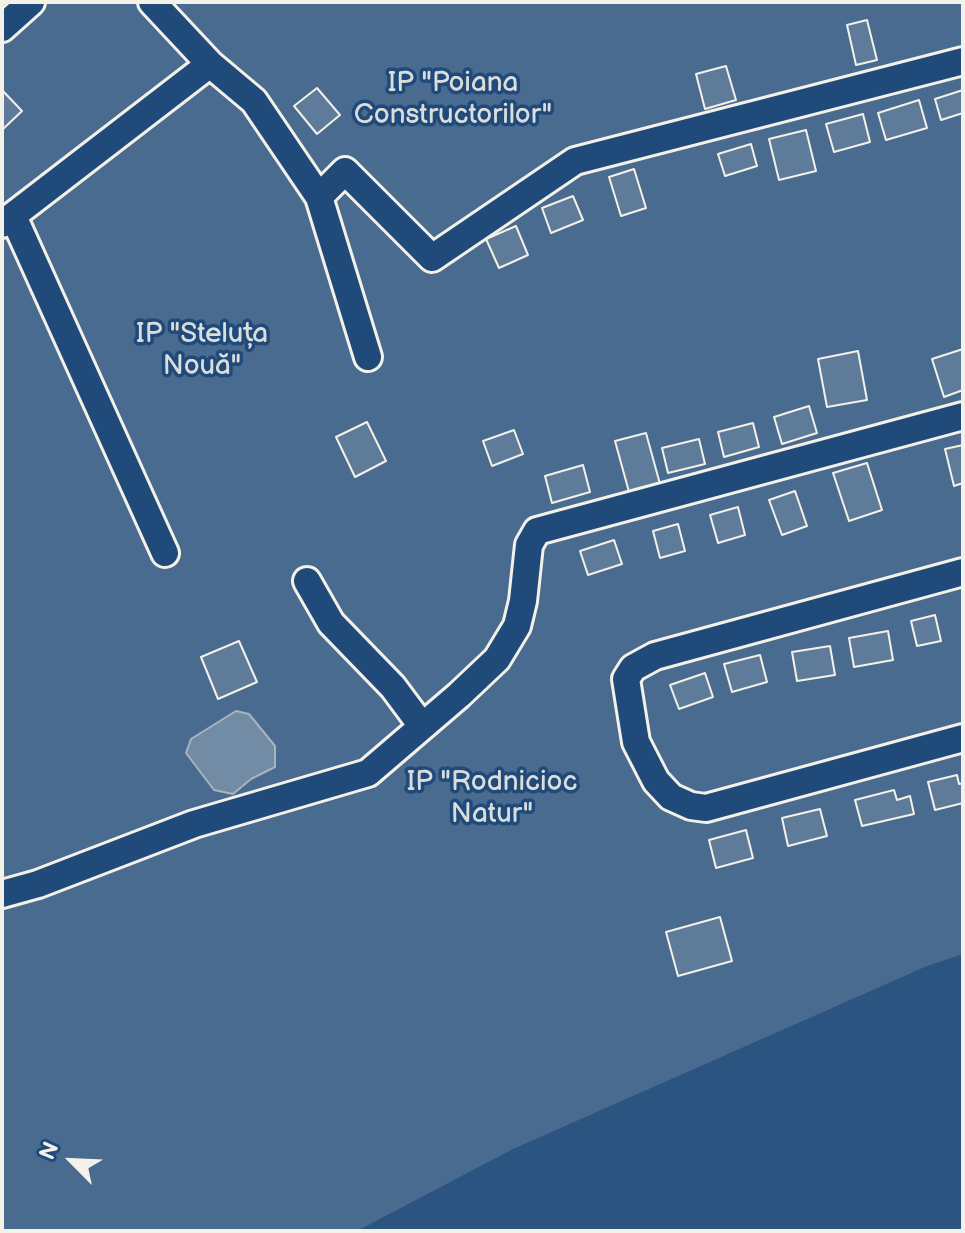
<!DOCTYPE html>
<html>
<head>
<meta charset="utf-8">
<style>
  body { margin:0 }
  #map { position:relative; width:965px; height:1233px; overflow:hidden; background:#2c5481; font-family:"Balsamiq Sans",sans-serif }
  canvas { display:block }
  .frame { position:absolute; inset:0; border:4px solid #f4f1e8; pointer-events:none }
  .north { position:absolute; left:32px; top:1121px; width:80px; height:80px; -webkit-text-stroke:6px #1f4a7a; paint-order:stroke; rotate:294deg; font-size:22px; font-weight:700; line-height:32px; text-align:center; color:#f4f1e8 }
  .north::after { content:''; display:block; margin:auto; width:28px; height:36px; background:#f4f1e8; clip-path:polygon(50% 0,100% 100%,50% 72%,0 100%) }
</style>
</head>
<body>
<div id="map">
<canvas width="965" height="1233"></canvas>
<div class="frame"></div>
<div class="north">N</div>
</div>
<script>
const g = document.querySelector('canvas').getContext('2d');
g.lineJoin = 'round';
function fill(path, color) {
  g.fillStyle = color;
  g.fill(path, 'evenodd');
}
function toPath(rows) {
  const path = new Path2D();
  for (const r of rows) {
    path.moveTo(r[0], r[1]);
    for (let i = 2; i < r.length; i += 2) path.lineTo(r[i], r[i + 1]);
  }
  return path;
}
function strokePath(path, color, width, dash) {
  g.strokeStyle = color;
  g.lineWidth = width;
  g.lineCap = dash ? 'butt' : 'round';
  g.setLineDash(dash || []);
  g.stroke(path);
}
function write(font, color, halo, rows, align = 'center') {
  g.font = font + ' "Balsamiq Sans",sans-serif';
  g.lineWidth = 7;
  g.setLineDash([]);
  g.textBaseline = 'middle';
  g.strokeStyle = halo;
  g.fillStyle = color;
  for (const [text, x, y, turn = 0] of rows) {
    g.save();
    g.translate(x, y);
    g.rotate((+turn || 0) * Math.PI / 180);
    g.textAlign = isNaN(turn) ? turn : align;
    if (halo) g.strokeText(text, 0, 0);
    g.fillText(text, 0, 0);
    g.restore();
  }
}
const green = toPath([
  [2,2,963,2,963,954,927,966,513,1149,357,1231,2,1231]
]);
const water = toPath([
  [236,711,249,714,275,746,275,767,251,779,233,794,214,790,186,753,191,739,236,711]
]);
const building = toPath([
  [867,20,877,60,856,65,847,25,867,20],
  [726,66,736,100,705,109,696,74,726,66],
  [317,88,340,115,317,134,294,106,317,88],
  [2,90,22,111,2,130,2,90],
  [963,90,963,113,941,120,935,99,963,90],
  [919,100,927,128,886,140,878,113,919,100],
  [863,114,870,142,834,152,826,124,863,114],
  [806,130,816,171,779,180,769,139,806,130],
  [751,144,757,166,725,176,718,154,751,144],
  [634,169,646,208,621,216,609,177,634,169],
  [573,196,583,220,551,233,542,208,573,196],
  [516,226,528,255,499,268,486,239,516,226],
  [963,349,963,390,944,397,932,359,963,349],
  [858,351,867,400,827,407,818,359,858,351],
  [809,406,817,433,782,444,774,417,809,406],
  [367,422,386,461,355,477,336,437,367,422],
  [753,423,759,447,724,457,718,432,753,423],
  [514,430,523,454,492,466,483,441,514,430],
  [646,433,660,484,629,492,615,441,646,433],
  [699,439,705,464,668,473,662,448,699,439],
  [963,445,963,483,954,486,945,449,963,445],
  [867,463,882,510,849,521,833,473,867,463],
  [583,465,590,492,552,503,545,476,583,465],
  [795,491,807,526,782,535,769,500,795,491],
  [738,507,745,535,718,543,710,515,738,507],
  [678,524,685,551,660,558,653,531,678,524],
  [614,540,622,564,588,575,580,551,614,540],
  [935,615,941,641,917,646,911,621,935,615],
  [888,631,893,660,854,667,849,638,888,631],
  [239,641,257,682,218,699,201,657,239,641],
  [830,646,835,675,797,681,792,652,830,646],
  [760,655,767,682,732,692,724,664,760,655],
  [705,673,713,697,679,709,670,685,705,673],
  [957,775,959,784,963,783,963,803,935,810,928,782,957,775],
  [894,790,897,800,910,796,914,814,862,826,855,800,894,790],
  [820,809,827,836,788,846,782,818,820,809],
  [746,830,753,858,716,868,709,840,746,830],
  [720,917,732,961,678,976,666,932,720,917]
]);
const minor = toPath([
  [152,2,210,64,254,101,319,197,368,357],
  [2,28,31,2],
  [319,197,345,171,432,258,575,161,963,61],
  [13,216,165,553],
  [2,224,210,64],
  [963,572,655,656,633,668,626,679,636,742,656,781,671,797,691,806,706,808,963,738],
  [307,581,331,623,393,687,422,726],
  [2,894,38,884,194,824,368,773,459,695,497,659,517,626,523,601,529,545,537,531,963,416]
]);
const parkNames = [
  ["IP \"Poiana",453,84],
  ["Constructorilor\"",453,116],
  ["IP \"Steluța",202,335],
  ["Nouă\"",202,367],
  ["IP \"Rodnicioc",492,783],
  ["Natur\"",492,815]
];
fill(green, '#496b90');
fill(water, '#738ca6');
strokePath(water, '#a7b4c0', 2);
fill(building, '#5e7b9a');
strokePath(building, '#f4f1e8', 2);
strokePath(minor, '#f4f1e8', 32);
strokePath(minor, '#1f4a7a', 26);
write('28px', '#dadddb', '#1f4a7a', parkNames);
</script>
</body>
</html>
